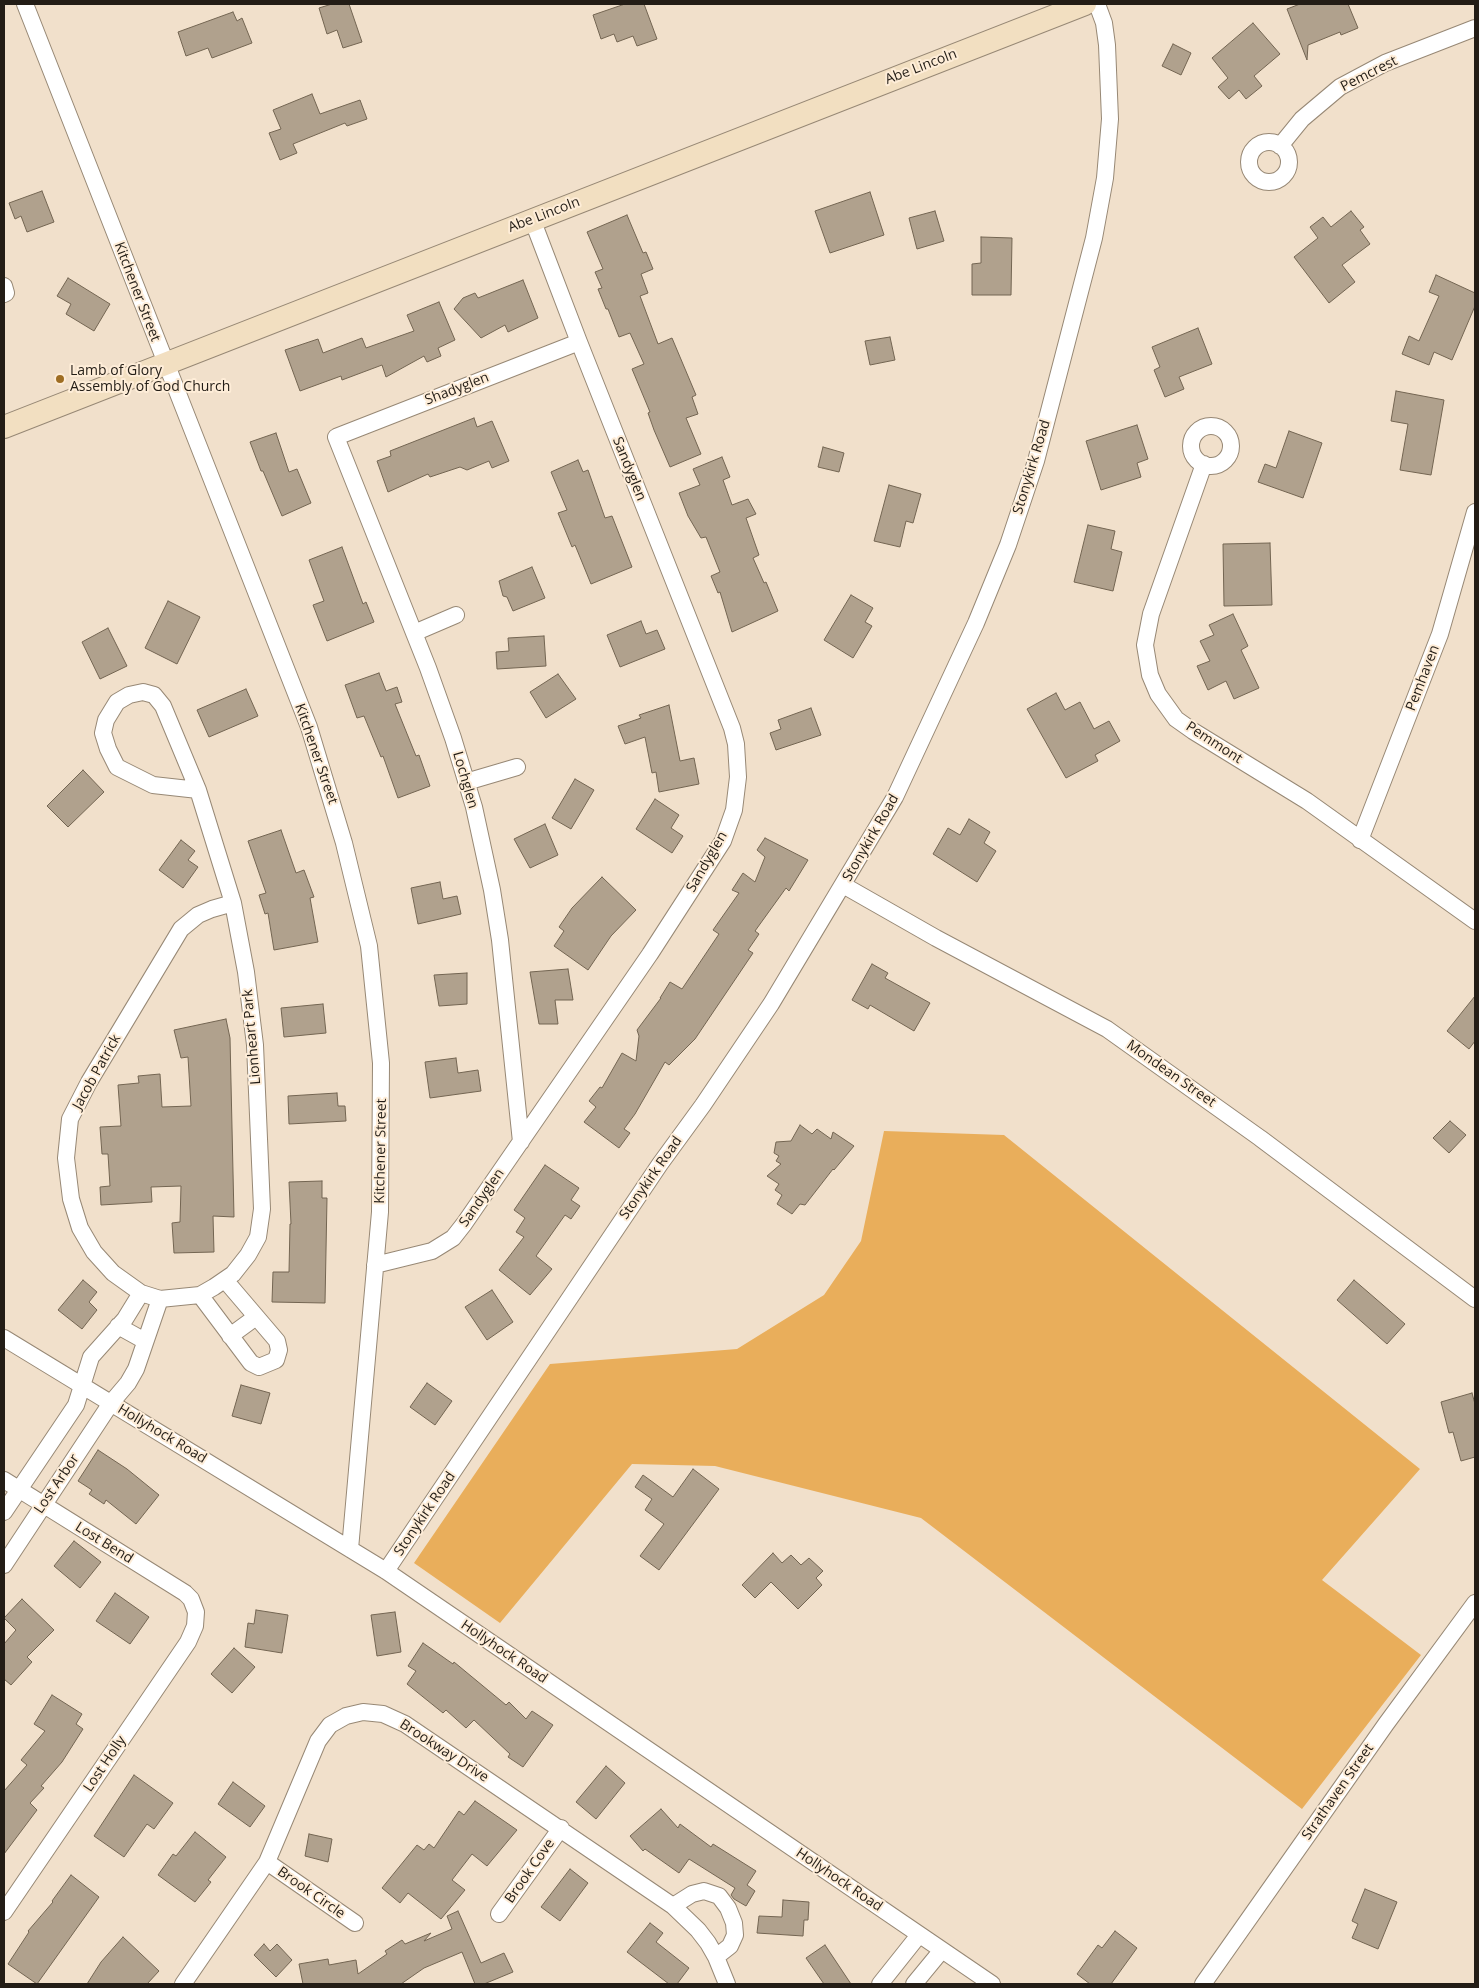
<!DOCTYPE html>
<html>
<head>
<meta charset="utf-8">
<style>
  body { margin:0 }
  #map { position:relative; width:1479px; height:1988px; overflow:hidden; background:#f1e0cb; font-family:"Open Sans",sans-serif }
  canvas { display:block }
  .frame { position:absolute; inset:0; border:5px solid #231d16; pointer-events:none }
</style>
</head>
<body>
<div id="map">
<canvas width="1479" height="1988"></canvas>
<div class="frame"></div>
</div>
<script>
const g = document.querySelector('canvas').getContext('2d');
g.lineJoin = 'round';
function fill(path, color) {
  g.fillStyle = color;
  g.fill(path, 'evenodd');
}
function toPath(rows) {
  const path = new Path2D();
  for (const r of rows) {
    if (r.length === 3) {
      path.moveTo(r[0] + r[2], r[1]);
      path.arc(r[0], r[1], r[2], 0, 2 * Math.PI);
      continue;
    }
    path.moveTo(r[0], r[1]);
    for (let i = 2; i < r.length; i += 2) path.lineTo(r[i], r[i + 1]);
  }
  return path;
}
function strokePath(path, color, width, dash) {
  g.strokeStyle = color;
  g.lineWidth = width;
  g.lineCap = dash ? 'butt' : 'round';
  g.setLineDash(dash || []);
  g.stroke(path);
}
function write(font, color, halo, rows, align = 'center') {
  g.font = font + ' "Open Sans",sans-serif';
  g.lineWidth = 4;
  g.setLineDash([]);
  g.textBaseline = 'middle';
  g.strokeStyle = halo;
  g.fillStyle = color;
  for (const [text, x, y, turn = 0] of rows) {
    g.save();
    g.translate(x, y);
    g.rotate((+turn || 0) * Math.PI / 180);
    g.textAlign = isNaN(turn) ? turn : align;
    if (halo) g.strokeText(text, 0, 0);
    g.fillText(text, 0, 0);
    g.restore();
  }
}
const green = toPath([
  [884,1131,1004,1135,1420,1469,1322,1580,1421,1655,1302,1809,921,1518,715,1466,632,1464,500,1623,414,1563,550,1364,737,1349,824,1295,861,1241]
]);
const building = toPath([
  [332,4,349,4,362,42,343,48,337,30,327,34,319,8,332,4],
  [625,4,644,4,657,39,637,46,633,36,617,42,614,34,601,39,593,15,625,4],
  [1300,4,1348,4,1358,28,1341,35,1340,32,1308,45,1307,60,1287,9,1300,4],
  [233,12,237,21,242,18,252,43,212,58,208,48,186,56,178,32,233,12],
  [1253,23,1280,54,1254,76,1262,86,1246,99,1239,90,1229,99,1218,87,1228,78,1212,58,1253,23],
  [1173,44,1191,53,1181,75,1162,66,1173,44],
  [312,94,320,114,360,100,367,119,347,126,345,123,293,144,297,153,280,160,269,133,281,129,273,110,312,94],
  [42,191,54,222,27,232,21,216,15,219,9,203,42,191],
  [870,192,884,235,830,253,815,211,870,192],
  [935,211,944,241,917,249,909,218,935,211],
  [1351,211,1364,227,1360,230,1370,244,1342,265,1355,282,1329,303,1294,257,1318,238,1310,227,1323,217,1331,227,1351,211],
  [627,215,643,253,646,252,653,269,641,274,648,293,640,296,658,344,672,338,696,395,692,397,698,414,686,418,701,454,670,467,654,430,648,413,650,412,632,369,644,364,630,333,619,337,608,309,606,309,598,289,602,288,595,272,603,269,587,232,627,215],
  [981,237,1012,238,1011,295,972,295,972,264,981,263,981,237],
  [1436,275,1475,293,1475,306,1452,360,1434,352,1429,365,1402,354,1409,336,1419,341,1439,296,1429,292,1436,275],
  [68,278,110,304,94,331,66,314,71,304,57,296,68,278],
  [523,280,538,318,508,332,505,325,481,338,454,309,463,298,475,293,478,298,523,280],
  [439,302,455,340,438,348,441,356,427,362,424,356,386,377,382,365,342,380,341,376,300,391,285,350,318,339,323,353,362,338,366,348,414,331,407,315,439,302],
  [1198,328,1212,364,1179,377,1184,389,1165,397,1154,370,1160,367,1152,347,1198,328],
  [890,337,895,360,870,365,865,341,890,337],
  [1396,391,1444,400,1431,475,1400,470,1408,424,1391,421,1396,391],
  [474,418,477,427,492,421,509,461,492,468,489,461,467,470,460,467,430,477,428,474,388,492,377,461,391,456,390,451,474,418],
  [1137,425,1148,459,1137,463,1141,477,1101,490,1086,441,1137,425],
  [1289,431,1322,443,1303,498,1258,482,1265,464,1276,468,1289,431],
  [276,433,289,472,297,469,311,503,282,516,263,471,261,471,250,442,276,433],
  [823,447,844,453,839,472,818,467,823,447],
  [722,457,730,477,723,480,732,505,748,499,756,514,746,518,759,555,753,558,764,583,766,582,778,611,732,632,720,592,718,593,711,576,720,572,706,537,701,538,688,516,679,493,700,485,693,469,722,457],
  [578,460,583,472,588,470,605,518,612,516,632,567,591,584,575,545,572,547,558,513,567,510,551,472,578,460],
  [889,485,921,494,913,523,906,521,900,547,874,541,889,485],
  [1088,525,1115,531,1111,549,1122,552,1113,591,1074,582,1088,525],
  [1270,543,1272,605,1224,606,1223,544,1270,543],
  [342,547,363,604,366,602,374,622,327,641,313,605,324,601,309,560,342,547],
  [532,567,545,598,513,611,507,597,503,596,499,581,532,567],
  [851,595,873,608,865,622,872,626,853,658,824,640,851,595],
  [168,601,200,617,177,664,145,648,168,601],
  [1233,614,1248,646,1241,650,1259,688,1234,699,1226,681,1208,690,1197,666,1210,661,1200,641,1214,635,1209,625,1233,614],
  [641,621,646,634,657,630,665,649,620,667,607,635,641,621],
  [108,628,127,666,100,679,82,642,108,628],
  [544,636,546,666,497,669,496,652,509,651,508,638,544,636],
  [379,673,386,691,397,687,402,702,395,704,416,756,419,755,430,786,398,798,383,756,381,757,364,716,357,718,345,685,379,673],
  [558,674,576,699,546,718,530,692,558,674],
  [246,689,258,716,209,737,197,710,246,689],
  [1056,693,1065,710,1080,702,1094,729,1109,721,1120,741,1095,755,1098,761,1066,778,1027,709,1056,693],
  [669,705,680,761,694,758,699,784,659,792,656,772,652,773,645,737,625,744,618,726,641,718,639,715,669,705],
  [811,708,821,735,776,750,770,733,781,729,778,720,811,708],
  [83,770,104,792,68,827,47,806,83,770],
  [575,779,594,790,571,829,552,818,575,779],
  [655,799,679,815,671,828,683,836,672,853,636,829,655,799],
  [969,819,990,832,984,843,996,851,977,882,933,854,948,828,960,835,969,819],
  [545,824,558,855,530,868,514,839,545,824],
  [281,830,296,873,304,870,314,897,310,898,318,942,274,950,268,913,265,914,259,895,266,893,248,841,281,830],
  [765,838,808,860,789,891,786,888,755,931,759,934,748,950,753,953,695,1039,669,1065,665,1062,635,1114,624,1129,630,1133,619,1148,584,1122,596,1107,589,1101,600,1087,602,1088,622,1053,636,1061,639,1036,637,1030,661,998,660,998,670,982,682,989,719,934,713,930,739,893,732,890,743,873,755,882,765,857,757,850,765,838],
  [181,840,195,851,188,860,198,867,183,888,159,870,181,840],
  [602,877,636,910,611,936,588,970,554,946,564,931,559,927,572,908,602,877],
  [440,882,443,899,457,896,461,914,418,924,411,888,440,882],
  [872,964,888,973,885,978,930,1003,914,1031,870,1005,868,1009,852,1000,872,964],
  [568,969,573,1000,555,1000,558,1024,539,1024,530,972,568,969],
  [467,973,467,1004,439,1006,434,975,467,973],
  [1475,996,1475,1041,1469,1049,1447,1031,1475,996],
  [323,1004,326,1033,284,1037,281,1008,323,1004],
  [226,1019,230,1038,234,1217,213,1216,214,1252,174,1253,172,1223,180,1222,181,1186,151,1187,152,1202,101,1205,100,1187,110,1186,108,1154,102,1154,100,1127,121,1126,118,1085,139,1083,138,1076,160,1074,162,1107,191,1106,188,1057,181,1058,174,1030,226,1019],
  [456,1058,458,1073,478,1070,481,1091,430,1098,425,1062,456,1058],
  [337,1093,338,1106,345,1106,346,1121,289,1124,288,1096,337,1093],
  [1450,1121,1466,1135,1449,1153,1433,1138,1450,1121],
  [800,1125,812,1134,817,1129,831,1139,833,1132,854,1146,834,1170,833,1169,805,1205,800,1204,792,1214,777,1204,782,1195,775,1190,779,1184,767,1176,781,1164,776,1161,779,1156,774,1153,776,1142,791,1141,800,1125],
  [545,1165,579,1188,571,1200,580,1206,571,1219,565,1215,536,1256,552,1269,530,1295,499,1270,524,1237,516,1232,525,1218,514,1210,545,1165],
  [322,1181,322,1198,327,1198,325,1303,272,1302,273,1272,289,1272,290,1224,291,1224,289,1182,322,1181],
  [83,1280,97,1292,89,1302,97,1310,82,1329,58,1310,83,1280],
  [1354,1280,1405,1324,1387,1344,1337,1300,1354,1280],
  [492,1290,513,1322,487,1340,465,1307,492,1290],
  [427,1383,452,1401,435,1425,410,1407,427,1383],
  [241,1385,270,1393,261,1424,232,1416,241,1385],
  [1472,1393,1475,1404,1475,1457,1461,1461,1453,1432,1449,1433,1441,1402,1472,1393],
  [98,1450,127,1469,159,1495,136,1524,106,1500,104,1504,89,1494,92,1490,78,1481,98,1450],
  [693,1469,719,1489,659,1570,640,1556,664,1524,645,1510,652,1499,635,1487,643,1475,673,1497,693,1469],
  [74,1541,101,1562,80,1588,54,1566,74,1541],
  [773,1553,782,1563,791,1555,801,1565,809,1558,823,1571,816,1578,822,1585,798,1609,771,1582,755,1598,742,1585,773,1553],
  [115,1593,149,1617,130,1644,96,1621,115,1593],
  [22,1599,54,1630,27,1657,32,1662,11,1685,4,1679,4,1644,16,1630,4,1618,22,1599],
  [256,1610,288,1615,282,1653,245,1647,248,1623,254,1624,256,1610],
  [395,1612,401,1652,377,1656,371,1615,395,1612],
  [423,1643,453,1664,454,1662,506,1705,509,1702,526,1719,532,1711,553,1725,523,1767,508,1757,510,1754,474,1720,466,1728,446,1710,443,1713,407,1684,416,1671,408,1666,423,1643],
  [234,1648,255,1667,232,1693,211,1674,234,1648],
  [52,1695,82,1714,76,1724,83,1729,62,1762,41,1786,44,1788,30,1803,37,1810,4,1854,4,1791,27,1765,21,1760,45,1731,34,1724,52,1695],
  [606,1766,625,1783,596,1819,576,1802,606,1766],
  [134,1775,173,1803,154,1829,147,1824,124,1857,94,1836,134,1775],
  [233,1782,265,1806,250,1827,218,1804,233,1782],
  [475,1801,517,1830,487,1866,472,1854,452,1880,465,1890,441,1919,408,1893,400,1903,382,1888,417,1845,424,1850,429,1844,434,1848,459,1811,464,1815,475,1801],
  [661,1809,678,1828,680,1824,711,1847,713,1844,756,1871,747,1885,755,1891,746,1906,734,1899,731,1895,735,1888,689,1859,679,1873,645,1849,643,1851,630,1836,661,1809],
  [195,1832,226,1857,208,1880,211,1882,195,1902,158,1875,173,1854,176,1856,195,1832],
  [309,1834,332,1839,328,1862,305,1856,309,1834],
  [570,1869,588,1883,560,1921,541,1907,570,1869],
  [71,1875,99,1897,37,1984,8,1964,29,1932,28,1931,53,1902,52,1901,71,1875],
  [1365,1889,1397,1902,1378,1949,1352,1938,1358,1924,1352,1921,1365,1889],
  [783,1900,809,1902,808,1920,804,1920,803,1936,757,1933,759,1916,782,1917,783,1900],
  [458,1911,481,1963,504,1953,513,1972,484,1984,475,1984,462,1952,424,1968,401,1984,303,1984,299,1964,328,1959,329,1965,356,1960,358,1974,387,1954,385,1951,402,1940,405,1944,431,1933,424,1941,452,1929,447,1916,458,1911],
  [650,1923,663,1933,656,1942,689,1968,677,1984,669,1984,627,1952,650,1923],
  [1115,1931,1137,1948,1111,1984,1090,1984,1077,1974,1098,1945,1102,1948,1115,1931],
  [123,1937,159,1971,147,1984,87,1984,101,1962,123,1937],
  [264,1944,270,1951,277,1944,292,1960,276,1977,254,1955,264,1944],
  [825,1945,851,1984,824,1984,806,1958,825,1945]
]);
const street = toPath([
  [25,4,309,727,344,843,369,946,381,1063,380,1212,350,1549],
  [1269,162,20],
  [1280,146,1302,119,1340,87,1385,63,1475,28],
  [4,286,6,293,4,294],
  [1211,446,20],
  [1204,464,1151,614,1145,645,1150,675,1158,694,1176,719,1193,731,1307,801,1475,921],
  [414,633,456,615],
  [466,782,517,767],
  [198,790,153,785,117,767,108,749,103,733,106,720,117,702,129,695,143,692,154,695,163,706,198,790,233,903,246,972,255,1045,262,1209,258,1237,248,1255,233,1274,214,1287,200,1295,160,1299,141,1293,113,1273,94,1252,80,1228,71,1199,66,1158,70,1119,89,1082,181,929,198,915,212,909,233,903],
  [1360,840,1440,634,1475,512],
  [843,885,936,938,1107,1029,1260,1138,1475,1299],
  [521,1142,500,940,492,890,474,807,453,738,428,668,336,437,579,342],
  [375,1265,432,1251,453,1238,464,1224,650,954,723,841,734,810,738,777,736,744,732,728,579,342,532,219],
  [200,1295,251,1363,259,1367,276,1360,279,1350,277,1341,225,1280],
  [118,1326,145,1341],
  [230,1336,256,1317],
  [4,1338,386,1571,992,1984],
  [4,1480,185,1593,191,1599,196,1612,195,1626,188,1642,4,1912],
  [4,1512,76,1405,91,1357,125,1319,141,1293],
  [4,1565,111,1403,128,1383,136,1369,160,1299],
  [386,1571,660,1164,703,1105,771,1004,895,797,976,623,1008,545,1036,461,1094,238,1105,178,1110,119,1107,45,1104,23,1097,4],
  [267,1862,355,1923],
  [673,1906,692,1894,704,1891,719,1896,728,1908,734,1923,735,1935,730,1946,716,1957],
  [499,1914,561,1828],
  [183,1984,267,1862,318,1741,330,1725,346,1716,363,1712,383,1714,405,1724,673,1906,698,1930,708,1943,716,1957,727,1984],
  [880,1984,919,1935],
  [914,1984,942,1950],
  [1203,1984,1386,1724,1475,1603]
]);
const secondary = toPath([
  [4,427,1085,4]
]);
const markers = [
  [60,379,5,"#9e6d22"]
];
const streetNames = [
  ["Abe Lincoln",921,67,-21],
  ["Pemcrest",1369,74,-27],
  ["Abe Lincoln",544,215,-21],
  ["Kitchener Street",137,292,69],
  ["Shadyglen",457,389,-21],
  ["Stonykirk Road",1032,467,-73],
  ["Sandyglen",629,469,68],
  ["Pemhaven",1423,678,-69],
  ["Pemmont",1214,743,33],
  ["Kitchener Street",316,754,71],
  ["Lochglen",465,780,74],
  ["Stonykirk Road",871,838,-60],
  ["Sandyglen",707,862,-60],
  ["Lionheart Park",252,1037,-95],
  ["Jacob Patrick",97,1072,-61],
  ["Mondean Street",1171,1074,35],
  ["Kitchener Street",381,1151,-89],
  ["Stonykirk Road",651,1178,-55],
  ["Sandyglen",482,1198,-55],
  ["Hollyhock Road",162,1434,31],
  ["Lost Arbor",57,1484,-56],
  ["Stonykirk Road",425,1514,-56],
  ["Lost Bend",104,1543,32],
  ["Hollyhock Road",504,1652,34],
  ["Brookway Drive",444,1751,33],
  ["Lost Holly",105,1764,-56],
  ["Strathaven Street",1338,1792,-55],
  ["Brook Cove",530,1871,-55],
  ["Hollyhock Road",839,1880,34],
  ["Brook Circle",311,1893,35]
];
const poiNames = [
  ["Lamb of Glory",70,371],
  ["Assembly of God Church",70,387]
];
fill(green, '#e9ae5b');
fill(building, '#b0a18d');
strokePath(building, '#736552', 1);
strokePath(street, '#978875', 18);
strokePath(secondary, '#978875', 24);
strokePath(street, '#fff', 16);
strokePath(secondary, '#f2dfc1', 22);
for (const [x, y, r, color] of markers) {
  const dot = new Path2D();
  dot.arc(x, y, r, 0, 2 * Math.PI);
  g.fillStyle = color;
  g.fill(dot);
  strokePath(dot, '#feedd8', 2);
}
write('14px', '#231d16', '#feedd8', streetNames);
write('14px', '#231d16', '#feedd8', poiNames, 'left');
</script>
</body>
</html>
